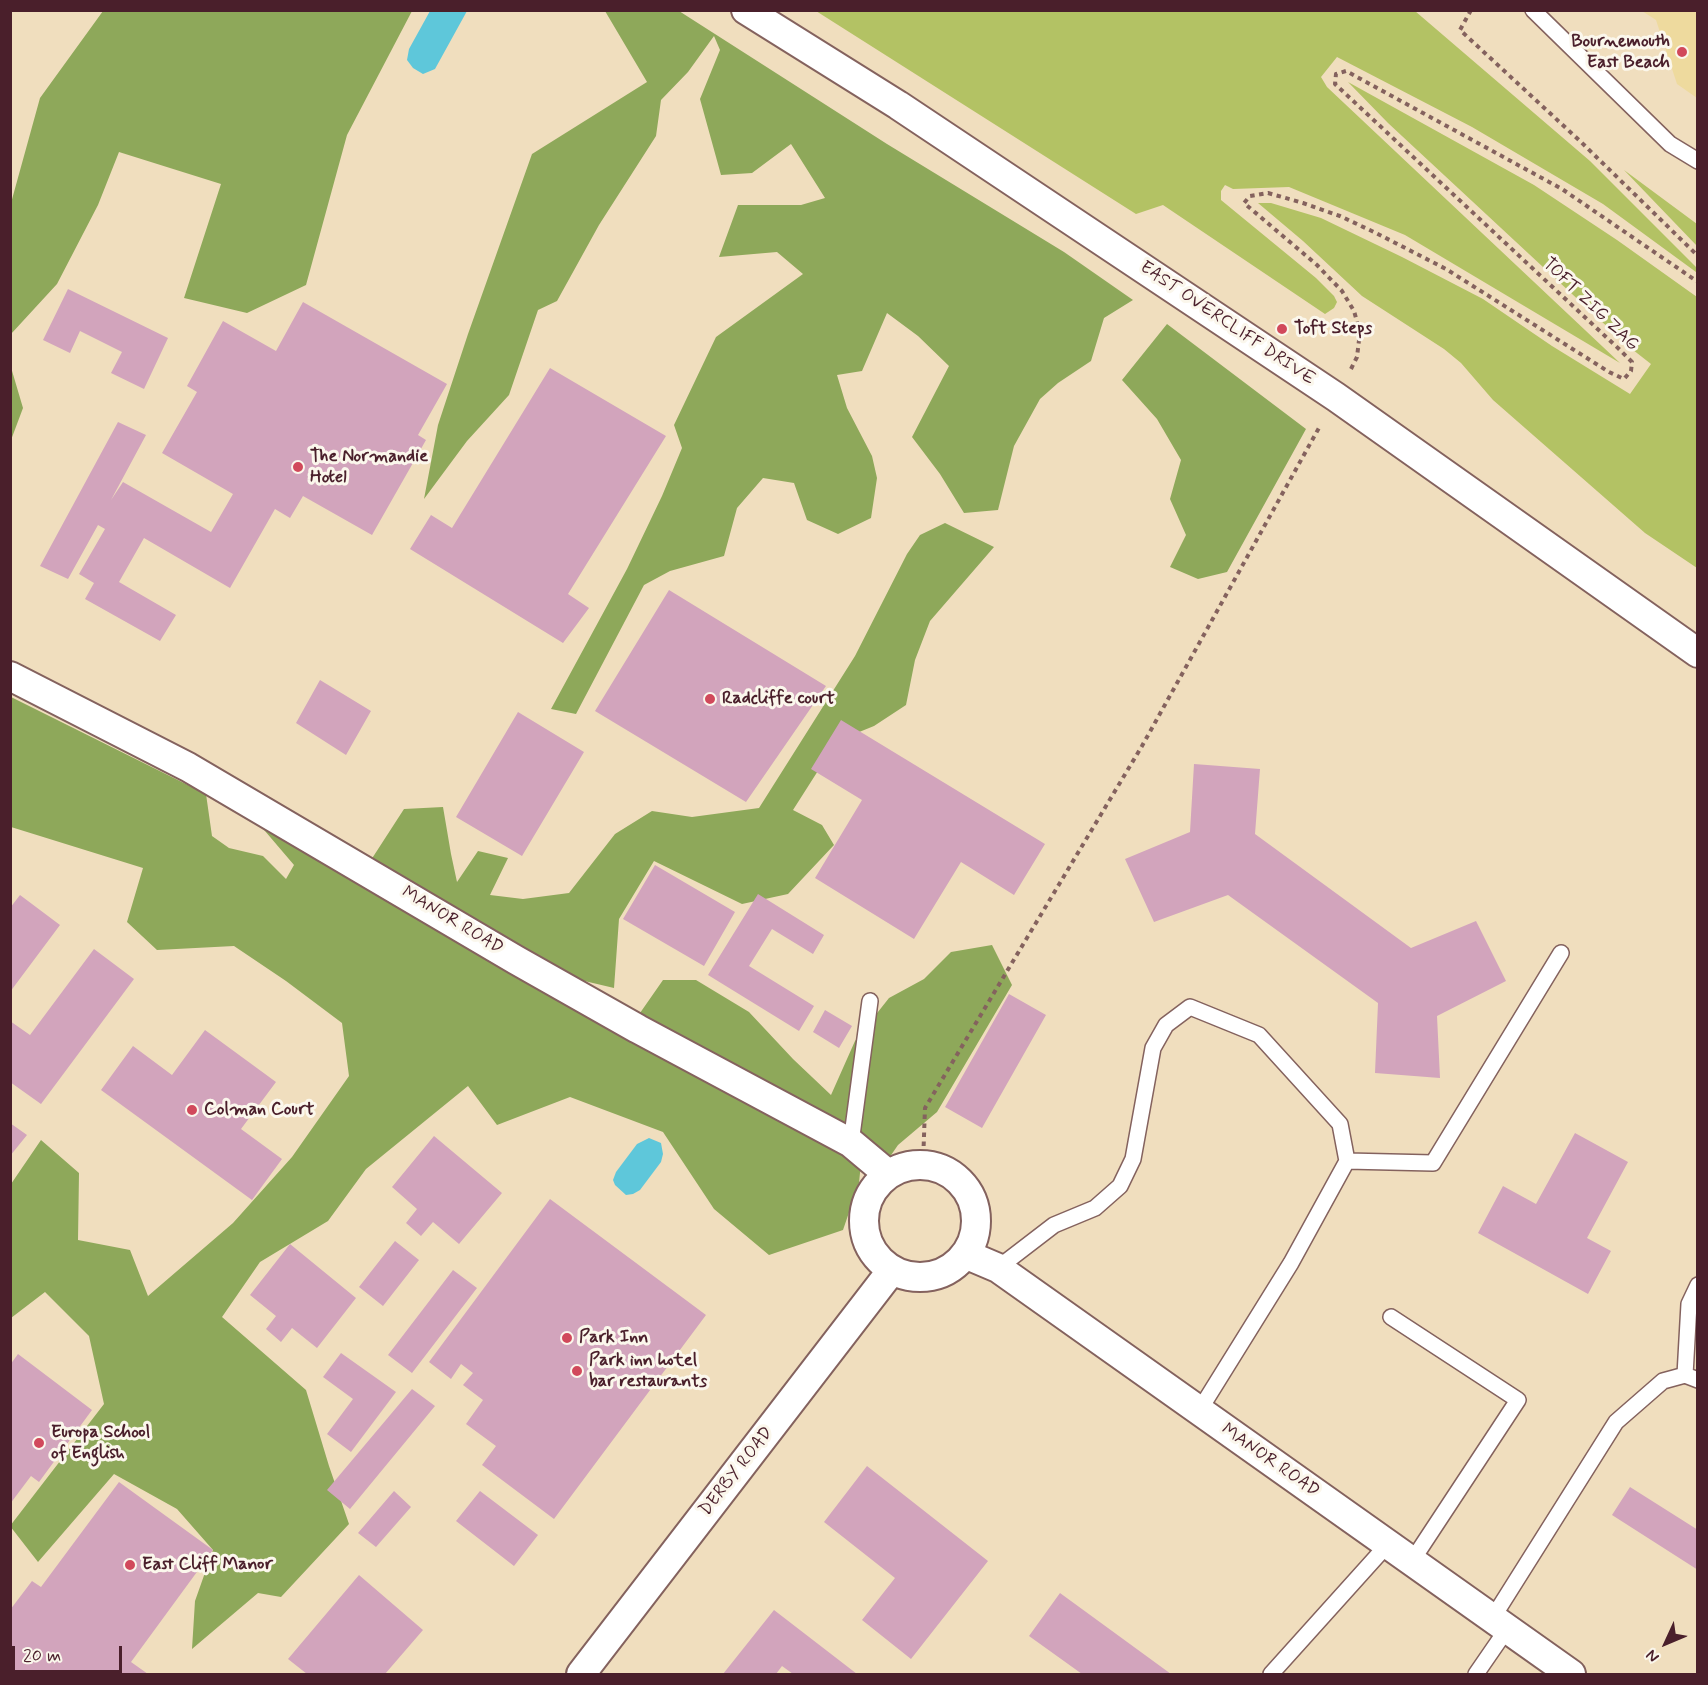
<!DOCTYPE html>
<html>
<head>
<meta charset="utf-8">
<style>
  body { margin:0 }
  #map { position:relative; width:1708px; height:1685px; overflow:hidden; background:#f0debe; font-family:Mynerve,sans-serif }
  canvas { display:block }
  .frame { position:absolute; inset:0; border:12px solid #4a1f2b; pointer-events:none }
  .north { position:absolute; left:1636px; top:1613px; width:60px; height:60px; -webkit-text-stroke:4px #fbf7ec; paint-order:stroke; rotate:226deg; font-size:16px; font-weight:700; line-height:24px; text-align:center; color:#4a1f2b }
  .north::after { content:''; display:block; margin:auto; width:21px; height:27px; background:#4a1f2b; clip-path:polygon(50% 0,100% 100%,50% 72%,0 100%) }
  .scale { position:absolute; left:12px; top:1646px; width:110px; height:27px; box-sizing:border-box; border:3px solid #4a1f2b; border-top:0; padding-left:8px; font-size:18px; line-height:21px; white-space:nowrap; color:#4a1f2b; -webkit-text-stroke:4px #fbf7ec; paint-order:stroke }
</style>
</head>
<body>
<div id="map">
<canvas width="1708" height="1685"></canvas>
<div class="frame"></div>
<div class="north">N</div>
<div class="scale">20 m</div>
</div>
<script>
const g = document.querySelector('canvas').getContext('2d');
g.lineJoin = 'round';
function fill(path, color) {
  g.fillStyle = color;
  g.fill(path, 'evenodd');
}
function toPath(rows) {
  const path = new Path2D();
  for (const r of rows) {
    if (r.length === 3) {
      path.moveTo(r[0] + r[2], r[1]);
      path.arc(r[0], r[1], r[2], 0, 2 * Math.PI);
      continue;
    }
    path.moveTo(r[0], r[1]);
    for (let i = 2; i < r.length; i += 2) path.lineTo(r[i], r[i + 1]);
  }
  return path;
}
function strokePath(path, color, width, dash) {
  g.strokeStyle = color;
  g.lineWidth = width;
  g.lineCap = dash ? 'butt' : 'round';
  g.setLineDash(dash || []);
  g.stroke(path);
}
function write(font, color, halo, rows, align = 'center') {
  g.font = font + ' Mynerve,sans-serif';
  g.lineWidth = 6;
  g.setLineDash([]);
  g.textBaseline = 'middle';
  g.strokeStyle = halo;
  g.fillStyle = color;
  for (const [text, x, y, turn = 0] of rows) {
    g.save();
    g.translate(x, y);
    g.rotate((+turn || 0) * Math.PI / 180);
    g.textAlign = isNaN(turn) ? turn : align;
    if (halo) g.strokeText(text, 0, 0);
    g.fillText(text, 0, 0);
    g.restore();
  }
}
const green = toPath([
  [816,11,1415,11,1590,161,1696,267,1696,272,1603,204,1472,127,1337,57,1321,77,1327,87,1620,363,1405,235,1289,187,1233,189,1225,185,1221,191,1221,200,1316,278,1334,296,1337,302,1334,308,1325,314,1163,205,1136,214],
  [1348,82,1534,185,1617,240,1697,297,1697,568,1645,533,1493,400,1461,363,1444,349,1362,296,1303,241,1258,203,1271,203,1321,218,1402,257,1483,299,1552,346,1630,394,1651,364,1628,346,1388,123],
  [1624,170,1697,224,1697,246]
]);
const forest = toPath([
  [103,11,412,11,347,135,306,285,247,313,184,298,221,184,119,152,98,205,57,284,11,334,11,203,40,98],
  [605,11,679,11,887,144,1064,252,1133,300,1104,318,1091,361,1058,383,1040,399,1014,446,998,510,964,513,940,474,912,437,949,366,918,336,887,313,862,371,837,375,847,408,872,456,877,478,871,518,838,534,807,520,794,483,763,478,737,508,724,556,670,571,644,585,576,714,551,709,627,569,662,496,682,448,674,425,716,337,803,274,777,252,719,257,738,205,801,205,825,198,791,144,752,173,721,175,700,99,720,50,714,36,688,72,661,100,656,136,599,225,557,301,538,310,509,395,467,441,424,499,438,425,468,334,532,154,647,82],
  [1167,324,1306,429,1227,572,1198,579,1170,567,1186,535,1170,499,1181,460,1157,419,1122,380],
  [10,364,23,408,11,440,10,440],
  [945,523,994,547,930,621,915,660,906,705,874,726,837,741,793,810,822,825,834,845,788,894,742,904,654,861,619,919,614,988,576,979,371,860,404,809,443,807,451,854,457,882,478,851,508,858,490,895,523,899,569,893,615,834,652,811,692,817,759,808,855,656,907,554,920,535],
  [11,697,206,794,212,836,229,848,263,856,286,879,294,865,259,824,861,1163,859,1183,843,1230,769,1255,714,1209,663,1132,570,1097,497,1125,468,1086,366,1169,328,1221,260,1262,222,1317,306,1390,329,1466,349,1524,281,1597,258,1593,192,1649,195,1601,213,1550,177,1509,114,1474,38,1562,10,1526,104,1404,89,1336,45,1292,11,1318,11,1184,41,1140,79,1173,78,1240,130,1250,148,1296,233,1223,292,1157,349,1076,342,1023,286,981,234,946,157,950,127,922,143,868,11,827],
  [992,945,1012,985,937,1112,898,1145,887,1161,844,1123,640,1013,663,980,696,980,749,1012,793,1059,831,1095,855,1041,889,998,924,979,951,952]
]);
const sand = toPath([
  [1642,11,1697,11,1697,98,1677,84,1656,20]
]);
const water = toPath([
  [430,11,467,11,435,69,423,74,413,68,407,60,409,49],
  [649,1138,661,1143,663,1154,661,1162,640,1190,633,1194,626,1195,615,1185,613,1180,616,1172,637,1144]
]);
const building = toPath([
  [68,289,168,338,144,389,111,373,122,352,80,331,70,353,43,340],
  [303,302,447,384,418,435,426,440,372,535,303,496,290,518,275,509,230,588,144,538,119,582,176,615,160,641,85,599,94,583,79,574,105,529,98,525,68,579,40,566,118,422,146,435,111,500,123,482,211,532,233,494,162,453,197,392,187,386,223,321,276,351],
  [550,368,666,436,568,594,589,608,563,643,410,549,431,515,452,528],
  [669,590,826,686,746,802,595,711],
  [320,680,371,711,346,755,296,723],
  [518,712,584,752,522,856,456,817],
  [841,720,1045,844,1014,895,961,862,914,939,815,878,862,800,811,769],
  [1194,764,1260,769,1255,834,1411,948,1476,921,1506,981,1437,1016,1440,1078,1375,1073,1378,1003,1228,895,1154,922,1125,859,1190,832],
  [655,865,735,912,704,966,623,919],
  [758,894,824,935,813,954,772,929,749,966,814,1006,799,1031,708,975],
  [20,895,60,925,10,992,10,908],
  [94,949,134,979,41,1104,10,1082,10,1021,30,1035],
  [1009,994,1046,1015,982,1128,945,1107],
  [825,1010,852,1026,839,1048,813,1032],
  [205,1030,276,1082,241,1129,282,1159,252,1200,101,1090,133,1046,172,1075],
  [10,1123,27,1135,10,1156],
  [1575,1133,1628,1162,1587,1238,1611,1251,1588,1294,1478,1233,1503,1186,1536,1204],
  [434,1136,502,1193,459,1244,433,1222,421,1236,406,1223,417,1209,392,1187],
  [550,1199,706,1315,554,1519,482,1465,496,1446,466,1424,483,1400,463,1385,473,1373,461,1364,451,1379,429,1362],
  [395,1241,419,1260,383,1306,359,1287],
  [290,1244,356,1298,317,1348,292,1328,281,1342,266,1329,276,1316,250,1295],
  [453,1270,477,1288,412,1373,388,1355],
  [341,1353,396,1392,351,1452,327,1434,353,1399,323,1377],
  [18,1354,92,1410,39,1482,31,1476,10,1504,10,1365],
  [412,1389,435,1406,350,1509,327,1490],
  [867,1466,988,1561,911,1659,862,1620,895,1578,824,1522],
  [119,1482,213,1550,131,1662,148,1674,13,1674,10,1673,10,1610,32,1581,41,1587],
  [1630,1487,1698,1530,1698,1570,1612,1515],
  [394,1491,411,1507,376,1547,358,1533],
  [480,1491,538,1535,514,1566,456,1521],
  [359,1575,423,1630,385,1674,307,1674,288,1659],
  [1060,1593,1171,1674,1082,1674,1029,1636],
  [774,1610,857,1674,793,1674,782,1666,776,1674,723,1674]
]);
const path = toPath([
  [1471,10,1460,30,1580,141,1698,256],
  [1351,369,1357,357,1360,332,1354,311,1342,291,1317,265,1244,203,1250,196,1268,193,1303,203,1340,216,1376,233,1446,269,1609,372,1624,379,1631,371,1632,362,1619,349,1335,84,1336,74,1346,71,1562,189,1698,282],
  [923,1164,925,1108,1142,746,1320,426]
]);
const lane = toPath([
  [1533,10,1670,144,1698,161],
  [851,1143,870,1001],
  [1347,1161,1433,1163,1561,953],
  [998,1268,1054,1225,1095,1208,1120,1186,1133,1159,1153,1048,1166,1025,1190,1007,1259,1035,1340,1124,1347,1161,1291,1263,1199,1411],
  [1391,1317,1518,1400,1412,1561],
  [1685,1375,1689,1304,1698,1285],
  [1492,1619,1616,1422,1663,1381,1685,1375,1698,1380],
  [1271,1674,1388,1544],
  [1476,1674,1507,1629]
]);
const street = toPath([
  [746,10,898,105,1336,397,1698,653],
  [10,676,188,767,516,960,638,1029,851,1143,888,1174],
  [920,1221,56],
  [965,1254,998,1268,1571,1674],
  [581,1674,892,1270]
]);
const markers = [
  [1682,52,6,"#d1495b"],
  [1282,329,6,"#d1495b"],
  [298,467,6,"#d1495b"],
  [710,699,6,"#d1495b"],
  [192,1110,6,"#d1495b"],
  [567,1338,6,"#d1495b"],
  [577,1371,6,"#d1495b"],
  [39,1443,6,"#d1495b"],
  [130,1565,6,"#d1495b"]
];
const poiNames = [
  ["Bournemouth",1670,42,"right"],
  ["East Beach",1670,63,"right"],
  ["Toft Steps",1294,329],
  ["The Normandie",310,457],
  ["Hotel",310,478],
  ["Radcliffe court",722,699],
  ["Colman Court",204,1110],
  ["Park Inn",579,1338],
  ["Park inn hotel",589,1361],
  ["bar restaurants",589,1382],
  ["Europa School",51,1433],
  ["of English",51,1454],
  ["East Cliff Manor",142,1565]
];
const streetNames = [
  ["TOFT ZIG ZAG",1590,305,44],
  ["EAST OVERCLIFF DRIVE",1227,324,34],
  ["MANOR ROAD",452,921,31],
  ["MANOR ROAD",1270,1461,35],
  ["DERBY ROAD",737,1472,-52]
];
fill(green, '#b3c264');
fill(forest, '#8ea85a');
fill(sand, '#eeda9e');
fill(water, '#5ec7da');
fill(building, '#d2a4bc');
strokePath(lane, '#84625e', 18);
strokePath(street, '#84625e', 32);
strokePath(path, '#84625e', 4, [4.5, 4.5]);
strokePath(lane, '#fff', 15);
strokePath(street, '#fff', 28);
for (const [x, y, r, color] of markers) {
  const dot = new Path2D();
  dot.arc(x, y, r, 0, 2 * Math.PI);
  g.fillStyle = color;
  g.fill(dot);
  strokePath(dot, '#fbf7ec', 2);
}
write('bold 18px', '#4a1f2b', '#fbf7ec', poiNames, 'left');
write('18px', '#4a1f2b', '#fbf7ec', streetNames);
</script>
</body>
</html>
